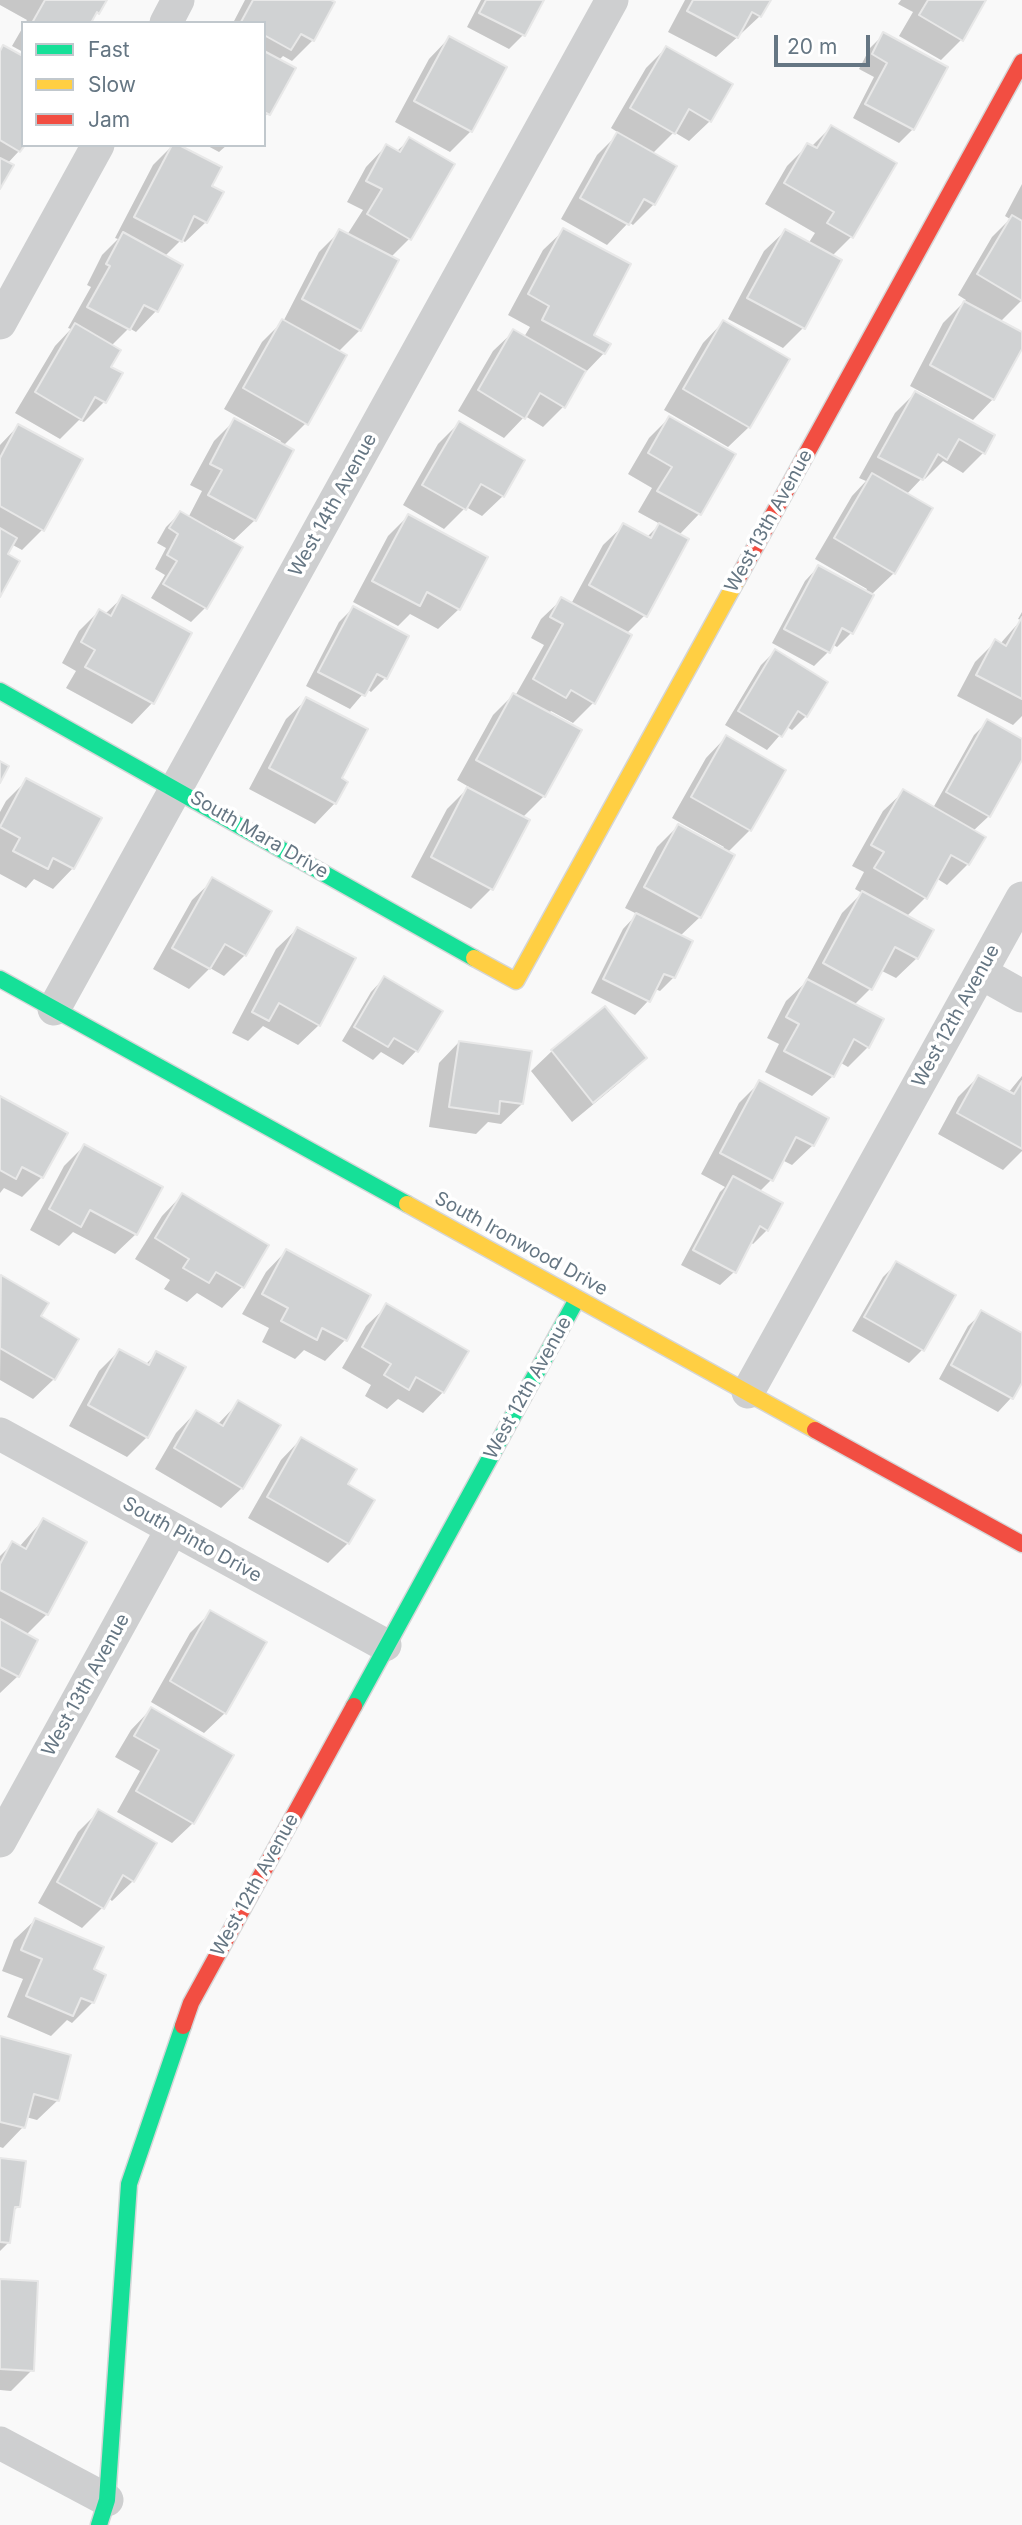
<!DOCTYPE html>
<html>
<head>
<meta charset="utf-8">
<style>
  body { margin:0 }
  #map { position:relative; width:1022px; height:2525px; overflow:hidden; background:#f9f9f9; font-family:Inter,sans-serif }
  canvas { display:block }
  .legend { position:absolute; left:21px; top:21px; width:245px; height:126px; box-sizing:border-box; background:#fff; border:2px solid #c1c8cd; margin:0; padding:9px 12px; list-style:none; font-size:21px; color:#657683 }
  .legend li { display:flex; align-items:center; gap:14px; height:35px }
  .legend b { width:35px; border:2px solid #c1c8cd }
  .scale { position:absolute; left:774px; top:35px; width:96px; height:32px; box-sizing:border-box; border:4px solid #657683; border-top:0; padding-left:9px; font-size:21px; line-height:24px; white-space:nowrap; color:#657683; -webkit-text-stroke:5px #fff; paint-order:stroke }
</style>
</head>
<body>
<div id="map">
<canvas width="1022" height="2525"></canvas>
<ul class="legend">
<li><b style="height:9px;background:#16e098"></b>Fast</li>
<li><b style="height:9px;background:#ffcf43"></b>Slow</li>
<li><b style="height:9px;background:#f24e42"></b>Jam</li>
</ul>
<div class="scale">20 m</div>
</div>
<script>
const g = document.querySelector('canvas').getContext('2d');
g.lineJoin = 'round';
function fill(path, color) {
  g.fillStyle = color;
  g.fill(path, 'evenodd');
}
function toPath(rows) {
  const path = new Path2D();
  for (const r of rows) {
    path.moveTo(r[0], r[1]);
    for (let i = 2; i < r.length; i += 2) path.lineTo(r[i], r[i + 1]);
  }
  return path;
}
function strokePath(path, color, width, dash) {
  g.strokeStyle = color;
  g.lineWidth = width;
  g.lineCap = dash ? 'butt' : 'round';
  g.setLineDash(dash || []);
  g.stroke(path);
}
function write(font, color, halo, rows, align = 'center') {
  g.font = font + ' Inter,sans-serif';
  g.lineWidth = 7;
  g.setLineDash([]);
  g.textBaseline = 'middle';
  g.strokeStyle = halo;
  g.fillStyle = color;
  for (const [text, x, y, turn = 0] of rows) {
    g.save();
    g.translate(x, y);
    g.rotate((+turn || 0) * Math.PI / 180);
    g.textAlign = isNaN(turn) ? turn : align;
    if (halo) g.strokeText(text, 0, 0);
    g.fillText(text, 0, 0);
    g.restore();
  }
}
const shadow = toPath([
  [0,0,104,0,90,23,25,23,27,20,0,5],
  [245,0,328,0,313,40,292,61,283,56,279,60,293,68,264,119,264,23,233,23],
  [481,0,542,0,523,35,509,49,467,27],
  [685,0,769,0,760,16,716,57,668,32],
  [901,0,984,0,961,40,941,60,899,36,913,12,898,4],
  [23,27,23,52,12,46],
  [883,35,913,129,899,143,853,118,874,77,859,69,870,48],
  [449,38,505,68,471,131,450,152,395,122,429,59],
  [666,48,710,121,689,141,674,132,652,154,675,167,654,204,633,225,629,222,607,245,561,219,597,155,619,133,611,128,646,68],
  [0,51,19,151,7,164,0,185],
  [831,127,894,164,851,237,832,256,803,328,783,348,728,319,764,251,785,231,808,244,815,233,765,204,787,166,808,145,811,147],
  [409,140,410,238,390,258,360,330,338,352,306,423,283,446,255,520,234,540,216,530,205,608,191,622,151,598,165,575,155,569,166,548,157,543,166,527,180,513,188,518,202,491,190,485,214,441,235,420,279,444,281,441,224,409,262,342,284,320,319,252,340,231,347,235,363,210,347,202,366,167,386,146,396,152],
  [173,145,210,187,206,222,185,242,181,240,164,257,181,266,156,311,136,332,129,328,111,346,104,402,84,422,79,420,60,439,15,413,55,346,71,329,68,328,91,287,87,285,102,255,118,239,115,238,153,165],
  [206,145,227,145,219,152],
  [1022,184,1022,300,1000,322,1022,334,1022,345,993,399,973,420,910,386,943,323,966,300,958,295,992,237,1010,219,1005,216],
  [564,230,591,336,604,353,584,374,564,406,543,427,525,416,504,438,458,411,493,351,514,331,524,337,530,327,508,315,543,250],
  [723,322,749,427,728,447,664,410,703,343],
  [915,393,983,453,963,473,943,461,925,479,922,478,906,495,894,573,873,593,851,633,837,647,832,644,828,652,814,666,772,643,805,581,818,567,865,592,867,589,815,559,852,496,866,481,859,478,895,413],
  [669,418,734,455,699,514,679,535,645,615,626,634,593,703,573,723,551,711,548,714,544,796,522,818,491,889,471,909,411,877,447,809,469,787,457,780,493,715,513,695,515,696,544,645,531,638,541,619,562,599,571,604,603,545,624,525,647,537,660,524,638,512,652,488,628,474,649,438],
  [459,423,503,496,482,516,466,507,444,529,403,505,438,444],
  [18,426,43,529,22,550,11,544,5,555,0,594,0,445],
  [408,516,459,609,438,629,410,614,398,626,353,602,388,536],
  [123,597,190,633,152,703,132,724,66,688,76,671,62,663,79,631,99,611,105,614],
  [353,608,385,678,371,692,367,689,350,709,306,686,339,622],
  [1022,612,1022,716,1013,725,957,696,975,662,995,642,1000,644,1021,620,1018,619],
  [775,651,806,716,792,730,787,727,767,750,725,725,761,665],
  [307,699,339,779,335,803,315,824,249,789,286,719],
  [987,722,1022,741,1022,757,989,816,973,831,984,837,968,864,947,885,936,878,925,898,906,917,917,958,896,978,880,970,870,989,854,1005,868,1047,848,1067,841,1063,833,1076,812,1096,765,1072,779,1044,767,1038,786,1001,804,984,842,913,862,893,855,889,864,872,852,866,883,811,904,791,933,808,974,735],
  [726,737,750,830,727,853,700,917,680,936,674,977,660,991,655,989,648,1001,635,1015,591,993,623,929,637,914,625,908,657,847,678,826,722,850,724,847,672,818,706,758],
  [27,780,73,868,53,889,34,879,26,888,0,874,0,812,6,801],
  [213,880,245,955,224,976,210,968,189,989,153,969,192,900],
  [297,929,319,1025,298,1045,263,1026,248,1041,232,1033,276,949],
  [384,978,440,1011,416,1051,403,1065,381,1052,373,1060,342,1041,371,992],
  [605,1008,645,1058,625,1078,572,1122,531,1071,552,1051],
  [459,1042,522,1104,501,1124,488,1122,476,1134,429,1127,439,1063],
  [1022,1076,1022,1151,1003,1170,938,1134,958,1097,978,1077,1008,1093],
  [759,1083,813,1145,792,1165,782,1160,771,1180,759,1192,767,1230,753,1244,750,1242,734,1272,720,1285,681,1265,720,1192,725,1187,701,1174,739,1103],
  [0,1098,42,1177,22,1197,4,1188,0,1193],
  [84,1146,136,1234,115,1254,73,1232,59,1246,30,1230,64,1166],
  [182,1195,267,1245,242,1287,222,1308,197,1293,187,1302,164,1289,170,1280,135,1259,162,1216],
  [286,1251,369,1296,345,1340,325,1361,304,1350,295,1359,262,1342,269,1328,242,1314,266,1272],
  [897,1263,922,1350,909,1363,852,1331,883,1277],
  [1,1277,46,1303,39,1317,54,1379,33,1399,0,1380],
  [387,1306,443,1392,423,1413,398,1399,387,1409,365,1396,371,1385,342,1368,366,1326],
  [982,1313,1022,1335,1022,1379,1011,1398,998,1412,939,1379,968,1326],
  [119,1351,145,1365,157,1353,147,1437,127,1457,69,1426,99,1371],
  [239,1402,242,1488,221,1508,155,1469,176,1433,196,1412,217,1425],
  [301,1439,346,1485,348,1543,328,1563,248,1518,281,1460],
  [43,1520,85,1542,47,1614,26,1635,18,1676,0,1693,0,1556,13,1543,19,1547],
  [211,1612,225,1713,204,1733,151,1702,190,1633],
  [151,1709,193,1823,172,1843,117,1812,140,1771,115,1757,131,1730],
  [98,1812,133,1881,112,1901,108,1898,102,1908,82,1928,38,1903,78,1832],
  [35,1920,91,1970,93,2002,72,2023,67,2020,51,2036,7,2017,23,1979,2,1971,14,1940],
  [0,2038,58,2100,37,2120,26,2117,23,2127,3,2148,0,2147],
  [0,2160,19,2206,12,2212,9,2242,0,2251],
  [0,2281,32,2370,11,2391,0,2390]
]);
const building = toPath([
  [45,0,107,0,99,14,97,12,91,23,32,23,45,0],
  [253,0,331,0,335,2,314,41,301,34,291,50,264,35,264,23,241,22,253,0],
  [486,0,544,0,525,36,479,13,486,0],
  [693,0,771,0,761,17,752,12,738,38,687,11,693,0],
  [928,0,986,0,963,41,919,15,928,0],
  [883,32,948,67,914,130,865,104,887,63,872,54,883,32],
  [449,36,507,67,472,132,414,101,449,36],
  [3,45,23,56,23,145,25,145,20,152,0,140,0,51,3,45],
  [666,46,733,84,711,122,689,109,675,134,630,108,666,46],
  [264,51,296,68,270,115,264,112,264,51],
  [831,125,897,163,853,238,827,223,834,212,784,183,807,143,817,148,831,125],
  [617,132,677,166,655,205,644,199,629,225,580,198,617,132],
  [409,137,455,164,411,240,367,214,382,189,366,181,386,144,400,152,409,137],
  [172,145,179,145,222,167,212,186,224,192,207,223,194,216,182,242,134,217,172,145],
  [0,158,14,165,0,189,0,158],
  [1012,215,1022,221,1022,301,977,274,1012,215],
  [563,228,631,264,594,335,611,344,605,354,542,320,549,306,528,294,563,228],
  [339,229,399,260,361,331,302,299,339,229],
  [785,229,842,260,805,329,747,298,785,229],
  [123,232,183,265,158,312,144,305,130,330,87,307,110,266,106,264,123,232],
  [964,301,1022,332,1022,349,994,400,930,365,964,301],
  [282,319,347,355,308,425,243,388,282,319],
  [723,320,790,359,750,428,683,389,723,320],
  [75,323,121,350,111,367,123,373,106,403,95,397,82,420,35,392,75,323],
  [513,329,586,371,565,408,540,393,525,419,478,390,513,329],
  [915,391,995,435,985,454,959,439,947,460,938,454,923,480,878,457,915,391],
  [669,416,736,454,701,515,657,491,672,467,648,453,669,416],
  [234,418,294,450,256,521,208,495,222,470,210,464,234,418],
  [459,421,525,460,504,497,481,484,466,510,422,485,459,421],
  [18,424,83,459,44,531,0,506,0,458,18,424],
  [872,473,933,508,895,574,834,538,872,473],
  [180,511,243,547,207,609,163,584,177,561,167,555,178,534,169,528,180,511],
  [408,514,488,557,460,610,427,592,420,606,372,581,408,514],
  [623,523,651,538,659,523,689,539,647,617,589,585,623,523],
  [0,528,17,538,8,554,20,561,0,597,0,528],
  [818,565,874,595,853,634,842,628,830,653,784,629,818,565],
  [122,595,192,633,154,704,85,667,95,650,81,642,99,609,111,616,122,595],
  [561,597,632,635,595,704,571,690,566,698,533,679,563,624,550,617,561,597],
  [353,606,409,636,387,679,377,674,365,696,318,672,353,606],
  [1022,617,1022,699,976,675,995,639,1006,646,1022,617],
  [775,649,828,682,807,717,798,711,782,737,738,711,775,649],
  [513,693,582,730,545,797,476,760,513,693],
  [306,697,368,729,342,778,348,782,336,804,269,768,306,697],
  [987,719,1022,739,1022,760,990,817,946,792,987,719],
  [726,735,786,770,751,831,691,797,726,735],
  [0,761,9,766,0,783,0,761],
  [26,778,102,818,74,869,53,858,48,869,13,851,20,838,0,827,26,778],
  [467,787,530,820,493,890,431,857,467,787],
  [903,789,986,837,969,865,951,855,927,899,874,868,884,852,871,845,903,789],
  [678,824,735,855,701,918,644,887,678,824],
  [212,877,272,911,246,956,225,944,210,969,172,948,212,877],
  [862,891,934,930,918,959,895,947,872,990,823,963,862,891],
  [636,913,693,941,675,978,664,974,650,1002,603,979,636,913],
  [297,927,356,958,320,1026,279,1003,269,1021,252,1012,297,927],
  [384,976,443,1011,418,1052,394,1038,388,1047,354,1027,384,976],
  [807,979,884,1019,869,1048,854,1039,834,1077,784,1051,799,1024,786,1017,807,979],
  [605,1006,647,1058,593,1103,551,1050,605,1006],
  [459,1041,532,1051,523,1104,500,1101,499,1114,449,1107,459,1041],
  [978,1075,1014,1094,1022,1081,1022,1149,957,1113,978,1075],
  [759,1080,829,1118,814,1146,796,1137,773,1181,720,1153,759,1080],
  [0,1096,68,1133,43,1178,22,1167,16,1179,0,1170,0,1096],
  [84,1144,163,1187,137,1235,90,1210,81,1227,49,1209,84,1144],
  [733,1176,783,1203,768,1231,760,1226,736,1273,693,1250,733,1176],
  [182,1193,269,1245,244,1288,216,1272,209,1283,183,1268,189,1259,155,1238,182,1193],
  [286,1249,371,1295,347,1341,322,1328,317,1340,281,1321,288,1308,262,1294,286,1249],
  [896,1261,956,1295,924,1351,864,1317,896,1261],
  [1,1275,49,1303,41,1316,79,1339,55,1380,0,1348,1,1275],
  [386,1303,469,1351,444,1393,416,1377,409,1390,384,1375,391,1364,362,1347,386,1303],
  [981,1310,1022,1333,1022,1383,1013,1399,951,1365,981,1310],
  [119,1349,149,1365,156,1351,186,1367,148,1438,88,1405,119,1349],
  [238,1400,281,1425,243,1489,174,1448,196,1410,223,1426,238,1400],
  [301,1437,357,1469,348,1484,375,1500,349,1544,267,1497,301,1437],
  [43,1518,87,1542,48,1615,0,1590,0,1564,12,1541,26,1549,43,1518],
  [210,1610,267,1642,226,1714,170,1681,210,1610],
  [0,1619,38,1640,19,1677,0,1667,0,1619],
  [151,1707,234,1755,194,1824,136,1791,159,1750,134,1736,151,1707],
  [98,1809,157,1843,134,1882,123,1875,104,1909,57,1882,98,1809],
  [35,1918,104,1947,94,1969,106,1975,94,2003,81,1998,73,2016,26,1996,42,1959,21,1950,35,1918],
  [0,2036,71,2055,59,2101,34,2094,25,2128,0,2122,0,2036],
  [0,2158,26,2161,20,2207,15,2207,10,2243,0,2242,0,2158],
  [0,2279,38,2281,34,2371,0,2369,0,2279]
]);
const street = toPath([
  [166,23,178,0],
  [0,323,98,145],
  [981,973,1022,996],
  [54,1009,612,0],
  [748,1392,1022,898],
  [0,1434,385,1645],
  [0,1841,172,1529],
  [0,2443,107,2500]
]);
const fast = toPath([
  [0,691,474,958],
  [0,979,407,1204],
  [354,1706,577,1299],
  [99,2525,107,2500,129,2184,183,2026]
]);
const slow = toPath([
  [474,958,516,981,737,580],
  [407,1204,815,1430]
]);
const jam = toPath([
  [737,580,1022,62],
  [815,1430,1022,1544],
  [183,2026,191,2003,354,1706]
]);
const streetNames = [
  ["West 14th Avenue",333,505,-61],
  ["West 13th Avenue",769,521,-61],
  ["South Mara Drive",259,835,30],
  ["West 12th Avenue",956,1016,-61],
  ["South Ironwood Drive",521,1244,29],
  ["West 12th Avenue",528,1388,-61],
  ["South Pinto Drive",192,1540,29],
  ["West 13th Avenue",86,1685,-61],
  ["West 12th Avenue",255,1885,-61]
];
fill(shadow, '#0003');
fill(building, '#d0d2d3');
strokePath(building, '#e8e8e8', 2);
strokePath(fast, '#d5d6d7', 19);
strokePath(slow, '#d5d6d7', 19);
strokePath(jam, '#d5d6d7', 19);
strokePath(street, '#cecfd0', 33);
strokePath(fast, '#16e098', 16);
strokePath(slow, '#ffcf43', 16);
strokePath(jam, '#f24e42', 16);
write('19px', '#657683', '#fff', streetNames);
</script>
</body>
</html>
